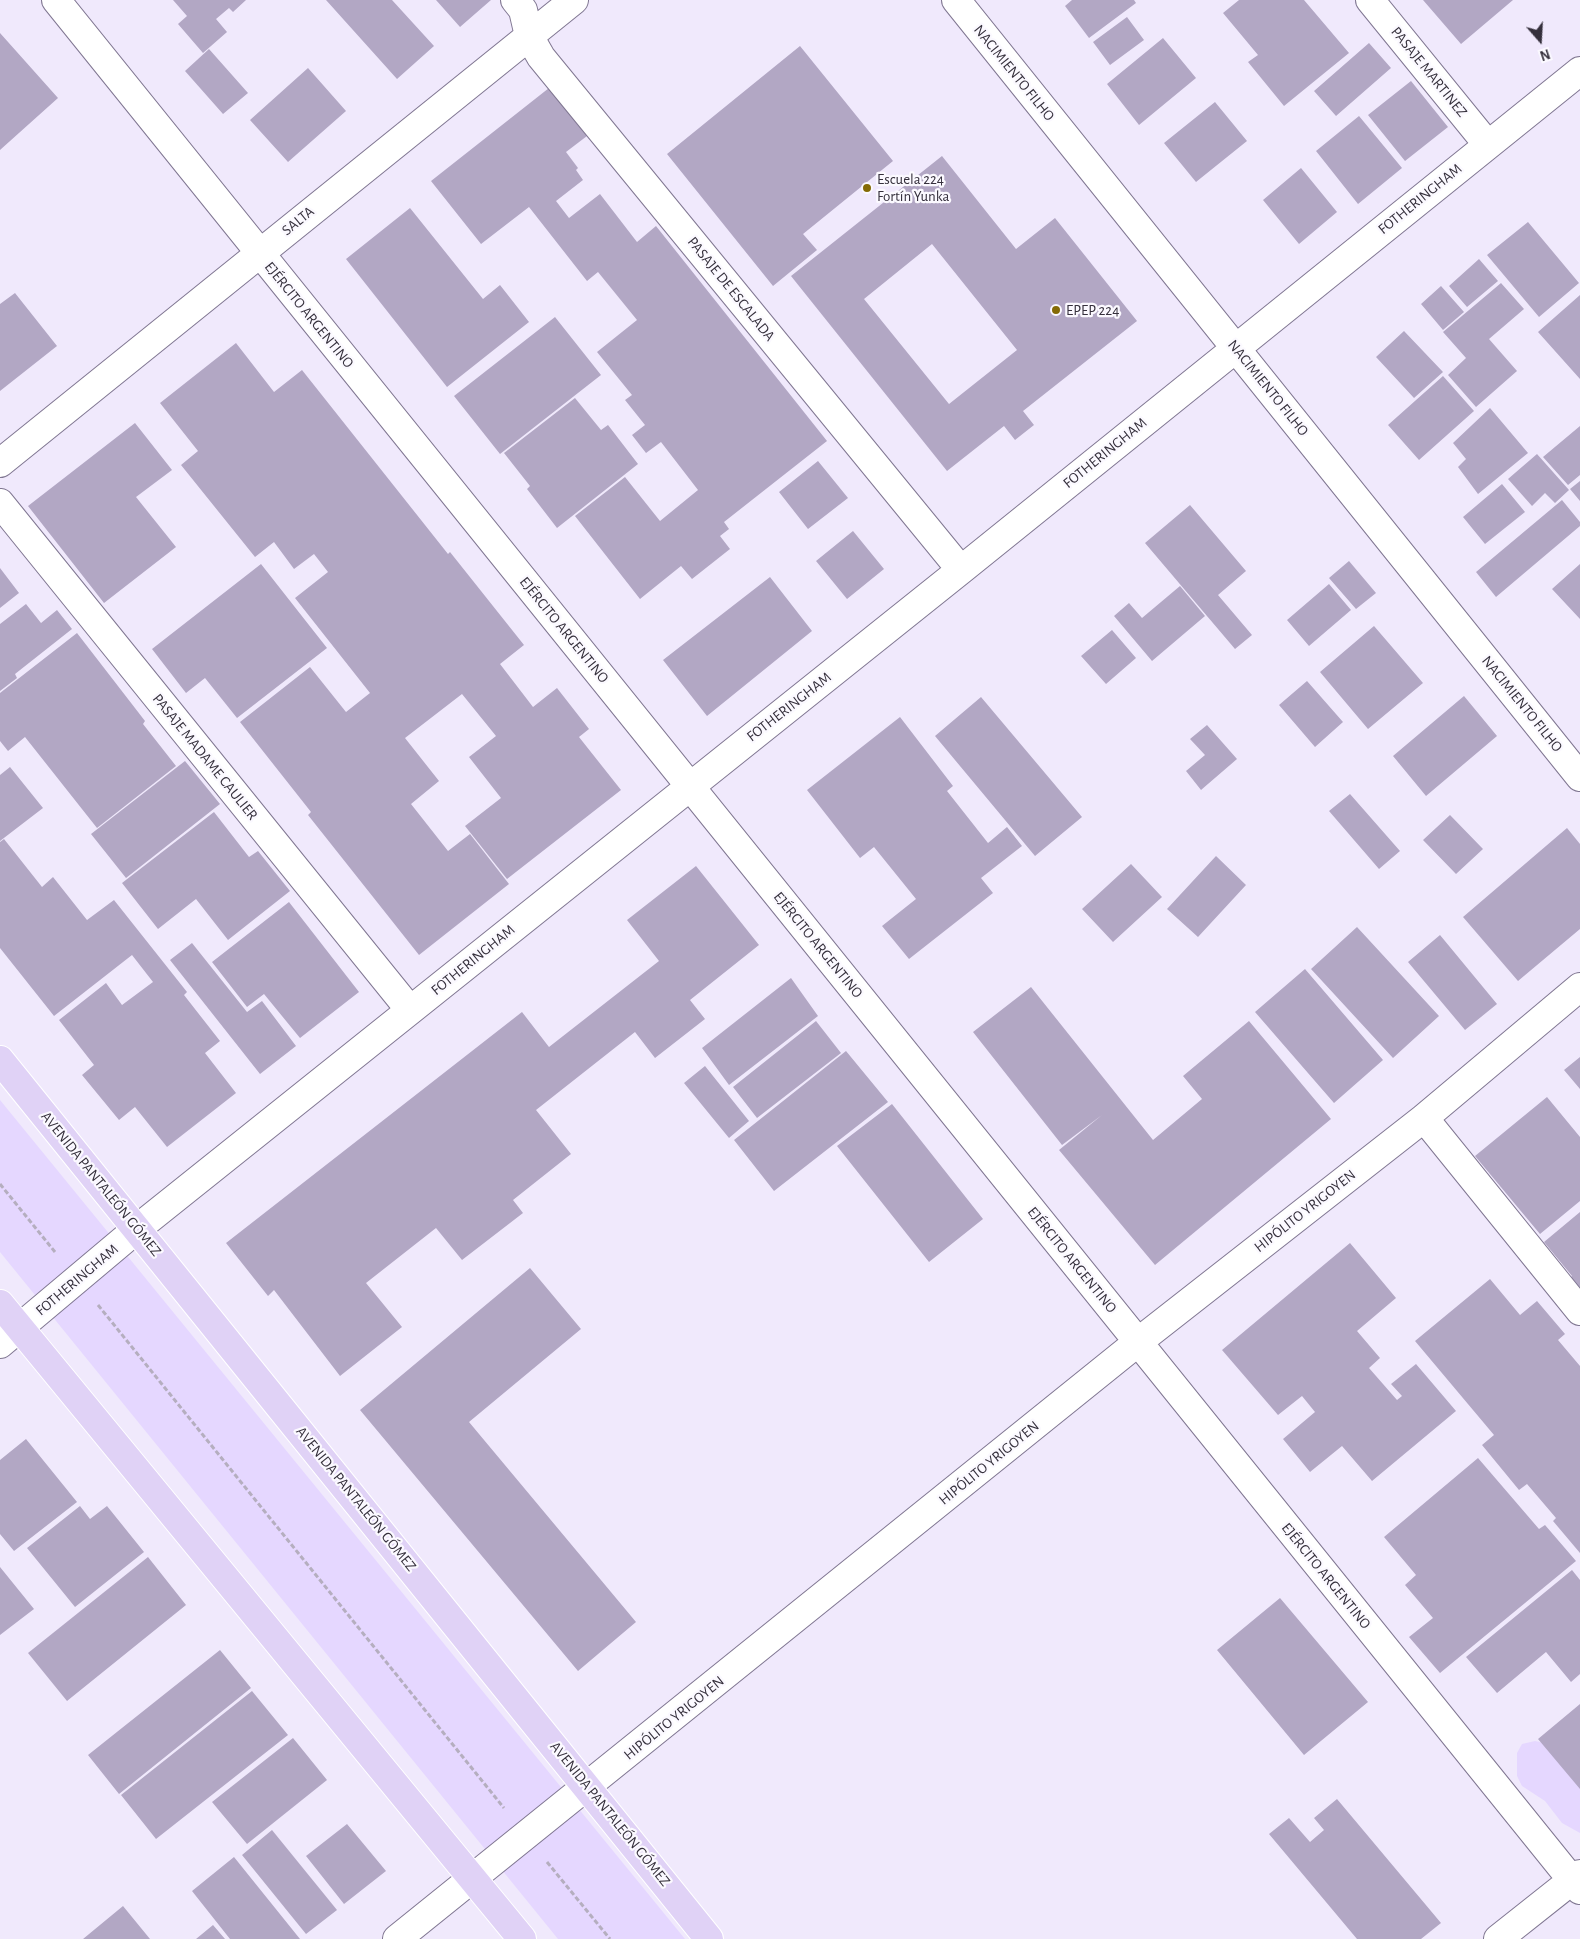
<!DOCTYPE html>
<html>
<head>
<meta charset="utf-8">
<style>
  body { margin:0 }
  #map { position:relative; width:1580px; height:1939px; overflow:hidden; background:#f0e9fc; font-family:"Alegreya Sans",sans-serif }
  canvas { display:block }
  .north { position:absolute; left:1515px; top:15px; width:50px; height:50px; -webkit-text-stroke:4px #fbf9ff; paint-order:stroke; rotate:161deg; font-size:14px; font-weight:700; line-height:20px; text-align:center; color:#35303c }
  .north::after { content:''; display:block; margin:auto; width:18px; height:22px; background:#35303c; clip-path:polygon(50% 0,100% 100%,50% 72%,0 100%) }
</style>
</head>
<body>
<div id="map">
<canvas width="1580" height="1939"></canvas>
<div class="north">N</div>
</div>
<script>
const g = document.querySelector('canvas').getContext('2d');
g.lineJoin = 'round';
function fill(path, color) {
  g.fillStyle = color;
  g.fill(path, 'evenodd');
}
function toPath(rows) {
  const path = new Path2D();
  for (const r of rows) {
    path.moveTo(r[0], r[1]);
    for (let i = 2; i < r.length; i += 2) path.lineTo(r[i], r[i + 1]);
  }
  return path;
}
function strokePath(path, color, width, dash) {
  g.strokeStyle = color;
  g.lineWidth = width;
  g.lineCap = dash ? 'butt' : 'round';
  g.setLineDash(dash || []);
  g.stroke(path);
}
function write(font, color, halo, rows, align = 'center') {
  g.font = font + ' "Alegreya Sans",sans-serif';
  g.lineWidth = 4.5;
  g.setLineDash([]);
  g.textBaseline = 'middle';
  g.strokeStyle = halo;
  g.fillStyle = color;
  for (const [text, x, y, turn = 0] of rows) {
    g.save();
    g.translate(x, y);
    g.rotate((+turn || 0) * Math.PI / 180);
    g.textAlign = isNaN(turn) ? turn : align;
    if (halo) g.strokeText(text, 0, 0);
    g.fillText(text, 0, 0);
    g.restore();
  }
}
const green = toPath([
  [0,1100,685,1939,558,1939,0,1252],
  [1535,1741,1550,1744,1580,1765,1580,1833,1562,1823,1545,1801,1522,1786,1517,1776,1517,1753,1522,1744]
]);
const building = toPath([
  [173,0,246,0,233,12,229,8,216,19,227,32,203,53,178,24,187,16],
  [326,0,392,0,434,46,397,79],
  [436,0,491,0,460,27],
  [1072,0,1134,0,1136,3,1089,38,1065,6],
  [1239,0,1304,0,1349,53,1284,106,1248,62,1258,55,1223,13],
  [1423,0,1513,0,1461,44],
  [1127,17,1144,40,1110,65,1093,42],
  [0,33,58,98,0,150],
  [1163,38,1196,78,1139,125,1107,84],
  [1369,43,1391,68,1336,116,1314,91],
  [800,46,893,161,803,234,817,250,773,286,667,154],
  [209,49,248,93,223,114,185,71],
  [308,68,346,111,288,162,250,120],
  [1411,81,1448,127,1405,161,1368,115],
  [549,88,587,136,566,152,578,168,576,170,583,180,556,201,569,218,600,194,637,242,656,226,827,441,724,522,729,529,720,536,730,549,692,579,681,566,640,599,575,516,625,477,660,521,698,490,661,442,646,453,632,435,645,425,625,400,632,395,597,352,637,320,598,272,587,281,529,207,481,244,431,181],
  [1215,102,1247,141,1196,182,1164,143],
  [1359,116,1402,168,1358,204,1316,151],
  [942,156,1016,249,1055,218,1137,321,1023,411,1034,425,1015,440,1004,426,947,471,791,276],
  [932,244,1017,350,949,404,864,299],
  [1301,168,1337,212,1299,244,1263,200],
  [410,208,483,299,500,285,529,322,447,387,346,259],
  [1528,222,1579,283,1539,317,1487,255],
  [1479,259,1498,281,1467,307,1449,286],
  [1501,283,1524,309,1489,339,1517,371,1476,407,1448,375,1466,358,1443,332],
  [1441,286,1464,312,1443,330,1421,304],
  [15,293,57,346,0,391,0,304],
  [1580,295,1580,379,1538,332],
  [555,317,601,375,500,454,454,396],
  [1404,331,1443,372,1414,398,1376,357],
  [236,343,274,392,302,370,448,554,450,552,524,645,500,664,533,707,557,688,589,729,579,737,621,790,507,879,465,826,501,798,469,757,496,736,462,694,405,738,439,781,411,804,448,851,470,834,509,884,419,955,308,815,311,812,240,722,310,667,346,712,370,693,295,598,328,572,314,554,294,569,274,542,255,557,181,465,198,451,160,403],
  [1443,376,1474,411,1419,460,1388,425],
  [575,398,601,430,608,425,638,464,557,528,527,489,530,486,504,453],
  [1490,408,1528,453,1478,494,1458,467,1466,459,1453,443],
  [135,423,172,470,136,497,176,547,104,603,28,506],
  [1580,426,1580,475,1568,485,1543,457],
  [1537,454,1569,490,1555,503,1545,493,1532,506,1508,479],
  [818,461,848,498,808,529,779,492],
  [1580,481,1580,501,1570,489],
  [1502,484,1525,512,1485,544,1463,517],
  [1562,500,1580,522,1580,526,1496,597,1476,572],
  [1190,505,1246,571,1218,595,1252,635,1235,649,1145,543],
  [853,531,884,569,847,599,816,561],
  [1349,561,1376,593,1356,609,1329,578],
  [261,564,327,648,237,718,205,678,186,693,152,649],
  [1580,564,1580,619,1552,589],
  [0,568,19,593,0,608],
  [770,577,812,631,707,716,663,660],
  [1329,584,1351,610,1309,646,1287,620],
  [1180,586,1205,616,1152,661,1114,616,1129,603,1142,618],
  [26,604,41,623,57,610,72,629,15,674,17,678,0,691,0,624],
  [1374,626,1423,683,1368,729,1320,672],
  [1112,630,1136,658,1106,684,1081,656],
  [77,633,145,721,143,724,176,766,97,828,25,737,8,751,0,741,0,693],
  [1307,681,1343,722,1315,747,1279,705],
  [1464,696,1497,736,1426,796,1393,756],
  [981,697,1082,817,1035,856,935,736],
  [900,717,953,786,947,791,988,843,1007,827,1022,846,981,878,993,893,909,959,882,926,916,899,874,847,860,858,807,790],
  [1207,725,1237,759,1201,790,1186,771,1205,755,1190,739],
  [185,761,220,804,126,878,91,834],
  [10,767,43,808,0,841,0,775],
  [1350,794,1400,851,1379,869,1329,811],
  [214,812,249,857,258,851,290,891,228,940,196,899,158,929,122,883],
  [1450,815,1483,849,1456,874,1423,840],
  [1567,828,1580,844,1580,929,1518,981,1463,917],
  [4,839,42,887,53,877,87,920,114,900,187,992,184,995,220,1041,205,1053,236,1093,167,1147,135,1107,119,1120,82,1075,94,1065,59,1020,106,983,122,1005,153,982,132,955,54,1016,0,948,0,842],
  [1216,856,1246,885,1198,937,1167,909],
  [1131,864,1162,897,1113,942,1082,909],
  [696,866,759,945,690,1000,705,1019,655,1058,635,1032,536,1110,571,1154,513,1200,523,1213,462,1260,436,1228,366,1283,402,1327,340,1376,274,1290,268,1296,226,1243,522,1012,549,1047,659,961,627,920],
  [289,902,359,992,300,1038,264,994,247,1007,212,962],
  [1357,927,1439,1016,1393,1058,1311,969],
  [1440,935,1497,1004,1465,1030,1408,962],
  [192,943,247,1012,262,1001,296,1046,260,1074,170,960],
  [1305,969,1383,1060,1334,1103,1255,1012],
  [791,978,818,1016,729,1085,702,1048],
  [1031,987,1153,1140,1202,1099,1183,1076,1249,1021,1331,1119,1155,1265,1059,1150,1102,1115,1062,1145,973,1032],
  [816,1021,841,1053,757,1118,733,1087],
  [846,1051,888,1102,774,1191,734,1140],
  [1580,1057,1580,1089,1564,1070],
  [705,1066,749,1121,729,1138,684,1083],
  [1547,1097,1580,1137,1580,1201,1540,1234,1475,1156],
  [892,1104,983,1219,929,1262,837,1146],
  [1580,1212,1580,1301,1565,1283,1572,1276,1544,1242],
  [1350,1243,1396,1298,1357,1331,1380,1358,1369,1368,1397,1400,1402,1396,1391,1384,1416,1364,1456,1411,1372,1481,1342,1446,1310,1472,1283,1439,1315,1412,1302,1396,1278,1415,1222,1350],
  [530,1268,581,1329,469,1422,636,1622,578,1671,360,1410],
  [1490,1279,1520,1315,1537,1301,1565,1334,1558,1340,1580,1366,1580,1553,1553,1521,1556,1518,1527,1484,1519,1490,1482,1445,1494,1435,1415,1341],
  [26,1439,77,1502,14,1551,0,1534,0,1460],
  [1478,1458,1539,1529,1545,1525,1576,1561,1440,1673,1409,1637,1433,1618,1405,1585,1416,1575,1384,1537],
  [80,1506,90,1519,107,1506,144,1552,75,1607,27,1548],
  [148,1557,186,1605,67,1701,28,1653],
  [0,1567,34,1609,0,1635],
  [1572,1570,1580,1580,1580,1674,1571,1682,1546,1652,1497,1693,1466,1657],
  [1280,1598,1368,1702,1304,1755,1217,1650],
  [220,1650,251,1688,119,1794,88,1755],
  [252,1691,288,1735,156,1839,121,1795],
  [1580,1704,1580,1789,1538,1739],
  [293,1738,327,1780,247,1844,212,1802],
  [1337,1799,1441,1923,1421,1939,1357,1939,1269,1834,1289,1818,1310,1842,1324,1830,1314,1818],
  [347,1824,386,1871,344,1904,306,1856],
  [272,1830,337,1910,306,1934,242,1855],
  [234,1857,300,1939,230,1939,192,1891],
  [123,1906,150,1939,83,1939],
  [213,1925,225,1939,196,1939]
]);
const path = toPath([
  [0,1184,55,1252],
  [98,1305,504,1808],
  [547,1862,610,1939]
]);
const minor = toPath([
  [56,0,1580,1890],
  [515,0,523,10,529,36,541,57,961,570],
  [956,0,1580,777],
  [1370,0,1488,145],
  [0,463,574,0],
  [0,503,410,1010],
  [1424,1118,1580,1311],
  [0,1344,138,1228,961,570,1580,71],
  [397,1939,1138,1342,1424,1118,1580,987],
  [1498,1939,1580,1874]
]);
const major = toPath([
  [0,1060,709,1939],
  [0,1304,522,1939]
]);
const markers = [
  [867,188,5,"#846a05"],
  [1056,310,5,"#846a05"]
];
const streetNames = [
  ["PASAJE MARTINEZ",1429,72,51],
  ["NACIMIENTO FILHO",1014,73,51],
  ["FOTHERINGHAM",1420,199,-39],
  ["SALTA",298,221,-39],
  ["PASAJE DE ESCALADA",731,289,51],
  ["EJÉRCITO ARGENTINO",309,315,51],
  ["NACIMIENTO FILHO",1268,388,51],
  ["FOTHERINGHAM",1105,453,-39],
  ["EJÉRCITO ARGENTINO",564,630,51],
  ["NACIMIENTO FILHO",1522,704,51],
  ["FOTHERINGHAM",789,707,-38],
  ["PASAJE MADAME CAULIER",205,757,51],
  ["EJÉRCITO ARGENTINO",818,945,51],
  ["FOTHERINGHAM",473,960,-39],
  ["AVENIDA PANTALEÓN GÓMEZ",101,1184,51],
  ["HIPÓLITO YRIGOYEN",1305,1211,-38],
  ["EJÉRCITO ARGENTINO",1072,1260,51],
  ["FOTHERINGHAM",77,1280,-40],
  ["HIPÓLITO YRIGOYEN",989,1463,-39],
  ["AVENIDA PANTALEÓN GÓMEZ",356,1499,51],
  ["EJÉRCITO ARGENTINO",1326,1576,51],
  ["HIPÓLITO YRIGOYEN",674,1718,-39],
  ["AVENIDA PANTALEÓN GÓMEZ",610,1814,51]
];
const poiNames = [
  ["Escuela 224",877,179],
  ["Fortín Yunka",877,196],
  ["EPEP 224",1066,310]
];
fill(green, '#e5d7ff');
fill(building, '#b2a7c4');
strokePath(minor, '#807792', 30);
strokePath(major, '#fff', 30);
strokePath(path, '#b5aebf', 3, [5, 2.5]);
strokePath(minor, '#fff', 28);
strokePath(major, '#e0d2f6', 28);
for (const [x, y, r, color] of markers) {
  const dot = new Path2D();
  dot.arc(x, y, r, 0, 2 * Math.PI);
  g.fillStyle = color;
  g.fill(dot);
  strokePath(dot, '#fbf9ff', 2);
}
write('15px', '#35303c', '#fbf9ff', streetNames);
write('15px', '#35303c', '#fbf9ff', poiNames, 'left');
</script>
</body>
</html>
